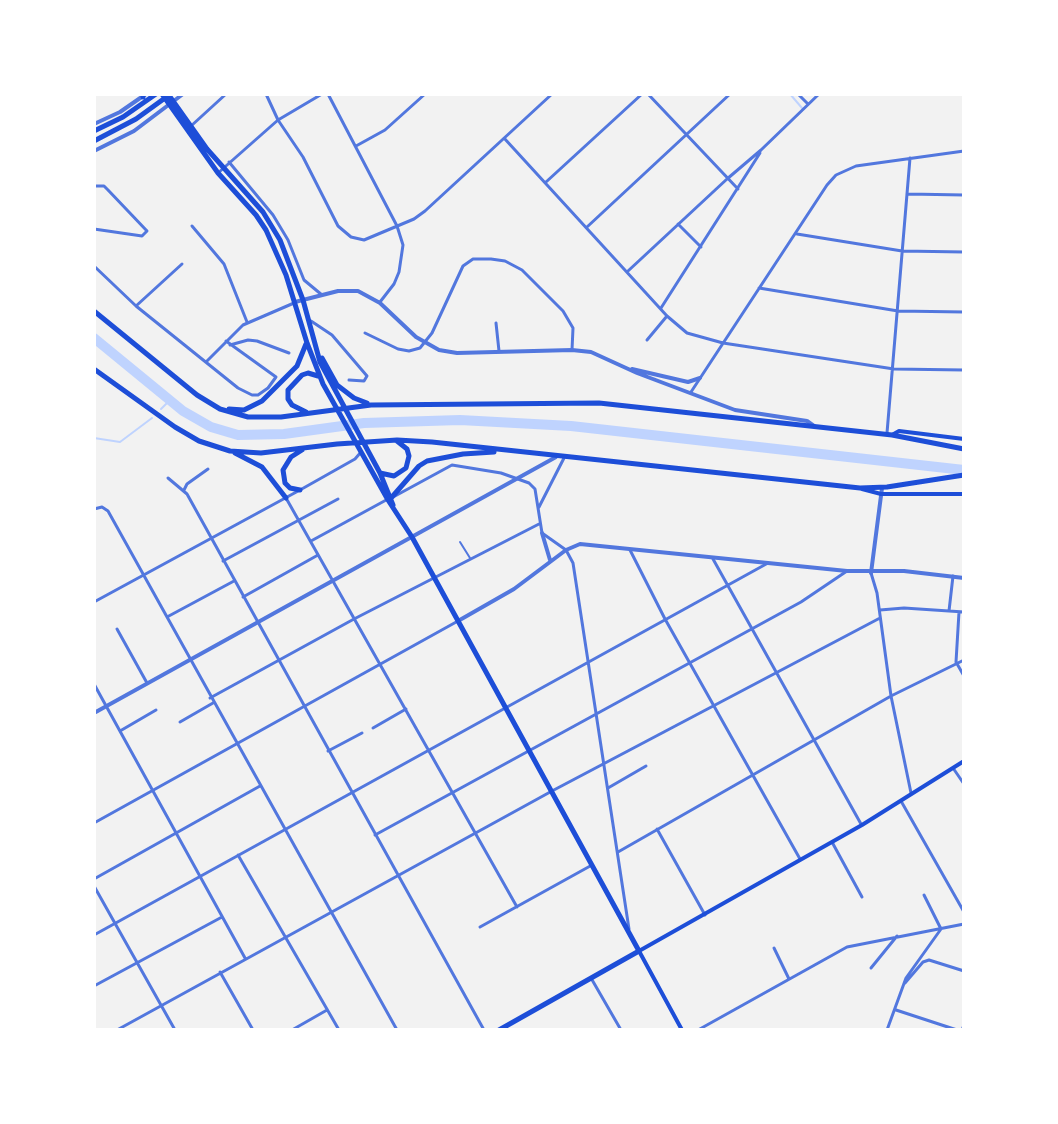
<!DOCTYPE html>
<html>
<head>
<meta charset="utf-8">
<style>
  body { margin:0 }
  #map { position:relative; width:1058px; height:1124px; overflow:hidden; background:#f2f2f2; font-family:"Exo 2",sans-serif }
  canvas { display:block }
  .frame { position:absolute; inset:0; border:96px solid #fff; pointer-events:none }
</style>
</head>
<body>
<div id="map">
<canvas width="1058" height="1124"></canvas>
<div class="frame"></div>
</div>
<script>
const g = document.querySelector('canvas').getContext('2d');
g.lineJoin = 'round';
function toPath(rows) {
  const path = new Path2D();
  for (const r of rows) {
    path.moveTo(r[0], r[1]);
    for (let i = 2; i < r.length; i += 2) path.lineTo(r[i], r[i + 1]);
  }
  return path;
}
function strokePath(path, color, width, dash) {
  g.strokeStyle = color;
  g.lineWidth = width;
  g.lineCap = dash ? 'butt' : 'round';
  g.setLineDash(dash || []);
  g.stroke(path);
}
const stream = toPath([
  [790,94,802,108],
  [161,409,169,401],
  [94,438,120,442,152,418]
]);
const river = toPath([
  [94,338,183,411,211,427,238,435,284,434,364,423,460,420,571,426,964,470]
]);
const service = toPath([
  [460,542,470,558]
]);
const minor = toPath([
  [266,94,278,120,303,157,338,226,351,237,364,240,414,219,425,211,552,94],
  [328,94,397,226,403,245,399,272,394,284,380,302],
  [648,94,738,189],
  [798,94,808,104],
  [191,126,226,94],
  [504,138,667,316,687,333,723,343,894,369,964,370],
  [356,146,385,130,425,94],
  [229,162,273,215,288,240,304,280,322,295],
  [218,173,278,120,322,94],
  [546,182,642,94],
  [94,186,104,186,108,190,147,231,142,236,94,229],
  [908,194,964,195],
  [678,224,701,247],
  [192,226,224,264,247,322],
  [587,227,730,94],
  [797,234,902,251,964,252],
  [94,266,136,306,238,388,252,395,258,395,268,388,276,377,226,341],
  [628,271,727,179,761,150,819,94],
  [759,288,898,311,964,312],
  [136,306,182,264],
  [661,308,760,153],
  [311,321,332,335,367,376,364,381,349,380],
  [496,323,499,351],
  [365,333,398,349,409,351,420,348,432,333,463,266,473,259,491,259,505,261,522,270,563,311,573,328,572,350],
  [647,340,667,316],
  [230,345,248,340,257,341,289,353],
  [206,362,243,325,294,303],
  [691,392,827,185,836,175,856,166,964,151],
  [887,433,910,158],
  [168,478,187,494,484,1030],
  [184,490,187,484,208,469],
  [395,496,452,465,501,473,529,483,535,489,542,533,566,550,573,563,629,929],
  [286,498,517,907],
  [539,507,564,458],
  [94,509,102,507,108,511,397,1030],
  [311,541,388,499],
  [630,550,665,619,800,859],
  [713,559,861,824],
  [223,561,338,499],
  [871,573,877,593,891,696,911,793],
  [243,597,318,555],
  [94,602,300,490,355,459,361,452],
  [880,610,904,608,964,612],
  [949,611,953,576],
  [959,612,956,662,964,676],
  [167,617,234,581],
  [117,629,147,683],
  [94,684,245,958],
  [210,698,354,619,539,524],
  [180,722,213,703],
  [373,728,406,709],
  [120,731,156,710],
  [328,751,362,733],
  [953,768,964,784],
  [608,788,646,766],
  [901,801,964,912],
  [94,823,458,621],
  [657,829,705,915],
  [375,835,801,602,847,571],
  [832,842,862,897],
  [618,852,891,696,964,660],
  [238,855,339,1030],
  [94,879,260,786],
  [94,886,175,1030],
  [480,927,592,865],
  [94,935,768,563],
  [774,948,789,979],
  [871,968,897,936],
  [220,972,253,1030],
  [591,978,621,1030],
  [905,983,923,962,929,960,964,971],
  [94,986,222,917],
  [896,1010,957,1030],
  [117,1030,552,791,880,618],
  [292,1030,327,1010],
  [698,1030,847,947,964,924],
  [887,1030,906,978,941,929,924,895],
  [962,1030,964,1025]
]);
const tertiary = toPath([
  [94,124,120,112,146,94],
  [94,151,134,131,183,94],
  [295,302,338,291,358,291,380,303,416,337,439,350,457,353,572,350,591,352,637,373,735,410,807,421,814,426],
  [632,369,688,382,700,378],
  [542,533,550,560],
  [871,573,882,488],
  [458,621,514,589,566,550,580,544,847,571,904,571,964,578],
  [94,713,556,457]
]);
const secondary = toPath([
  [892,435,899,431,964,439],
  [862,489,881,494,964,494],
  [682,1030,639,951,862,825,964,761]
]);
const primary = toPath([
  [162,94,218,173,256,215,266,230,286,275,307,343,323,384,388,500,412,537,639,951,499,1030],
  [168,94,207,149,263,212,280,240,303,300,320,362,380,473,393,505],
  [143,97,143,94],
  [94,131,123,117,156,94],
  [94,141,136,119,165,98],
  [94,311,197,395,220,409,248,417,281,417,371,405,599,403,892,435,964,449],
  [322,358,337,385,354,398,367,403],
  [94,369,175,427,199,441,230,451,261,453,337,444,397,440,432,442,860,488,887,487,964,475],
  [229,409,244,410,262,401,297,366,306,344],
  [306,412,292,405,288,399,288,390,302,375,308,373,318,376],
  [235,453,262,467,286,498],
  [380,473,394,476,406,468,409,456,407,449,397,441],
  [300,490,290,488,285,483,283,470,291,457,302,450],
  [392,497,419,466,427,461,463,454,494,452]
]);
strokePath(stream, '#bfd3fe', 2);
strokePath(river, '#bfd3fe', 10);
strokePath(service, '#5277de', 2);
strokePath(minor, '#5277de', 3);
strokePath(tertiary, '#5277de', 4);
strokePath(secondary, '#1d4ed8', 4);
strokePath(primary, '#1d4ed8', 5);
</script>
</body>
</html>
